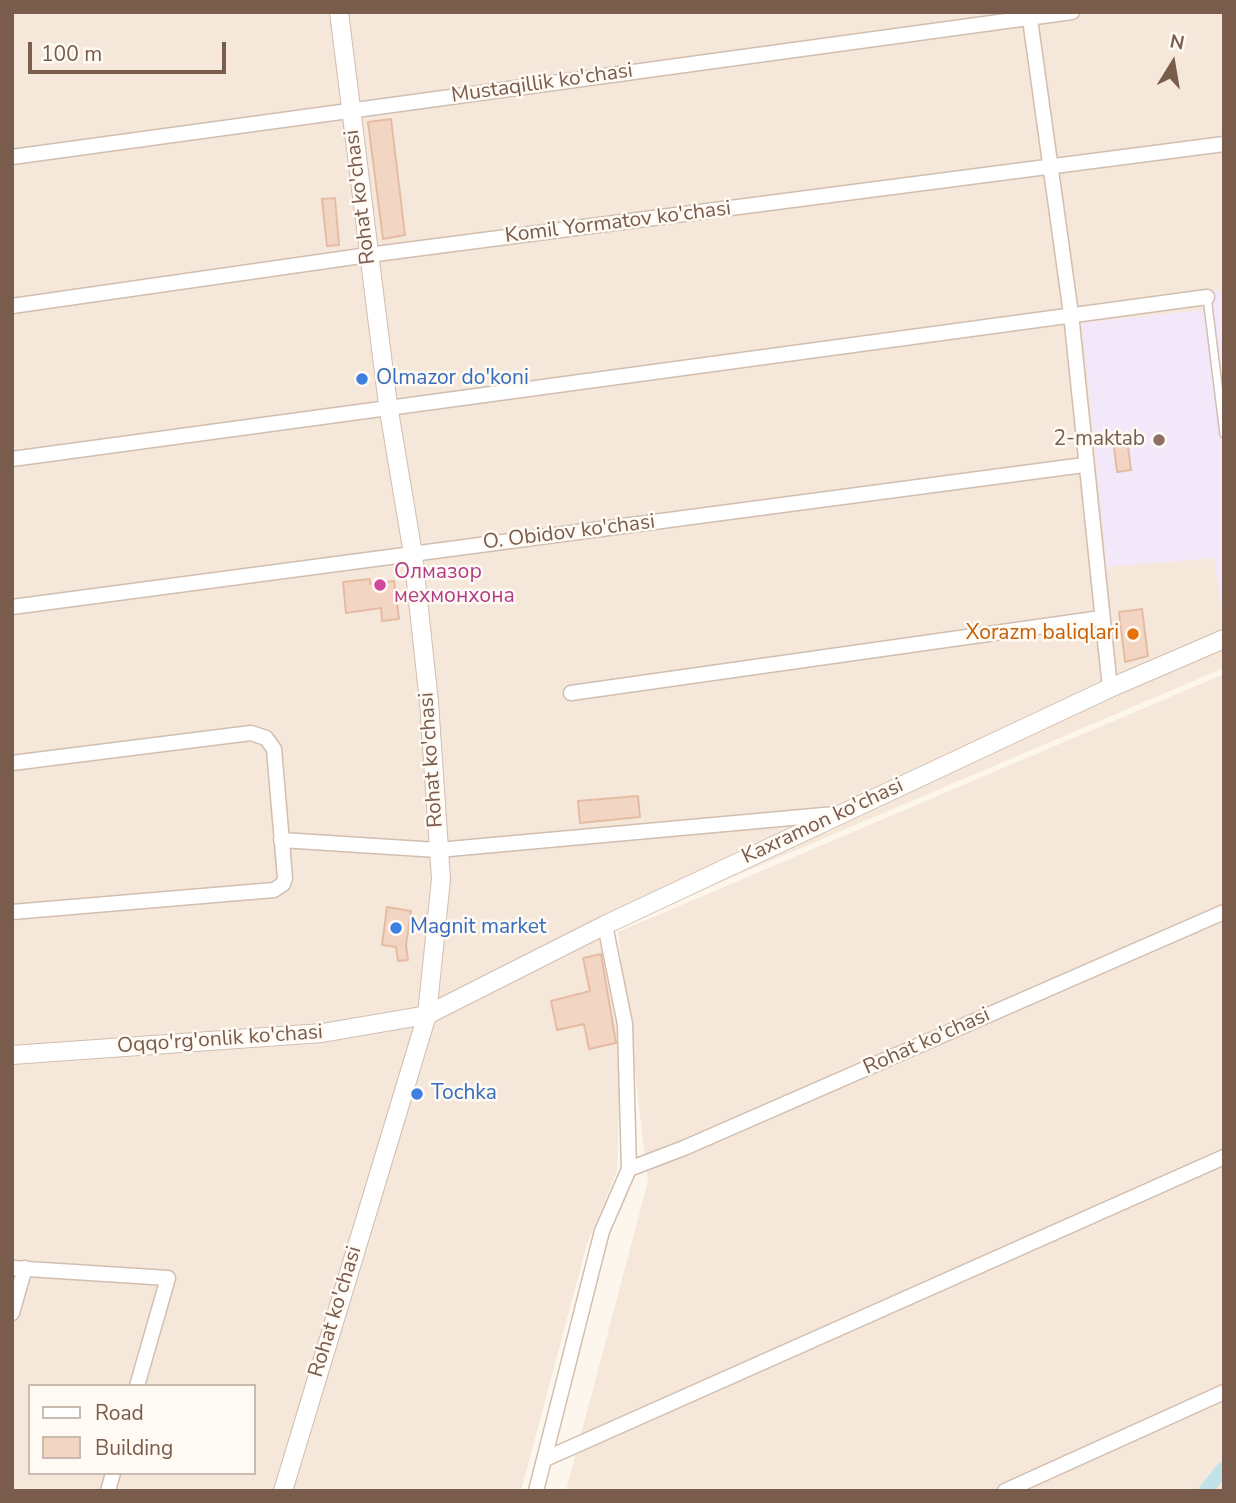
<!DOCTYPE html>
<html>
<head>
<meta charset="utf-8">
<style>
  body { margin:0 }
  #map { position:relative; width:1236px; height:1503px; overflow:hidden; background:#fdf6ec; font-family:"Nunito Sans",sans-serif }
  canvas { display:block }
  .frame { position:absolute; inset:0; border:14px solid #7a5c4d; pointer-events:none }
  .legend { position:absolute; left:28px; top:1384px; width:228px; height:91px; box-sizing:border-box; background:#fffaf3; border:2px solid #cabbb1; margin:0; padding:9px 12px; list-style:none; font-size:21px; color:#7a5c4d }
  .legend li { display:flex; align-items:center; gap:14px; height:35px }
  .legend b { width:35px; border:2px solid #cabbb1 }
  .north { position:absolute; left:1138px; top:28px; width:70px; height:70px; -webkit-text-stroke:5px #fffaf3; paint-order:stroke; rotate:11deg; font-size:19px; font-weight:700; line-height:28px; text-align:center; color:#7a5c4d }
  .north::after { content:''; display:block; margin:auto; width:24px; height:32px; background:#7a5c4d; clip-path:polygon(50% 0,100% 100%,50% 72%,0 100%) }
  .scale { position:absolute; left:28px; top:42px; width:198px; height:32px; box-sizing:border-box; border:4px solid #7a5c4d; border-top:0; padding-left:9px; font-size:21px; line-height:24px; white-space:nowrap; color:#7a5c4d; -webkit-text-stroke:5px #fffaf3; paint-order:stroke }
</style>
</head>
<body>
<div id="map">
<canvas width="1236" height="1503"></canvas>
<div class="frame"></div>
<ul class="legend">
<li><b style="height:9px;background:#fff"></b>Road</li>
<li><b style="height:19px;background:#f3d5c3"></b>Building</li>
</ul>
<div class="north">N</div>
<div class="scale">100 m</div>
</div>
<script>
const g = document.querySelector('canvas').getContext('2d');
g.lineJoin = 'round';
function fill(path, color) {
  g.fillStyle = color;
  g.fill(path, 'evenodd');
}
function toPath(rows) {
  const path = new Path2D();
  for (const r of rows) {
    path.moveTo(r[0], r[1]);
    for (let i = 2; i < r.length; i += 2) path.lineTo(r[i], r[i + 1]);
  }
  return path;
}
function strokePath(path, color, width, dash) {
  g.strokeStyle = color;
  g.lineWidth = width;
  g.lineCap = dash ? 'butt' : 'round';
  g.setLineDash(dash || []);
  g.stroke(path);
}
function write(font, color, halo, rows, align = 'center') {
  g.font = font + ' "Nunito Sans",sans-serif';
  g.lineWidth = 5;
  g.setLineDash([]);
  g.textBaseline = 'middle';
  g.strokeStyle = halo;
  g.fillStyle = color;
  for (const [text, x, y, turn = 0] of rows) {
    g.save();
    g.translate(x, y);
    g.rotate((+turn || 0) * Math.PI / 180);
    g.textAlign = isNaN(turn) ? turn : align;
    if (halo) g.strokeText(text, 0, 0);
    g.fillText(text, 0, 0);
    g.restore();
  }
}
const residential = toPath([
  [12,12,1224,12,1224,668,613,928,620,1070,617,1171,587,1244,521,1491,12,1491],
  [30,1386,254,1386,254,1473,30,1473],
  [1224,674,1224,1491,566,1491,648,1181,618,932]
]);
const education = toPath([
  [1224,289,1224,628,1214,558,1107,567,1082,323,1212,309,1207,292]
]);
const canal = toPath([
  [1205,1491,1224,1468]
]);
const building = toPath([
  [391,119,405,235,383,239,368,122,391,119],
  [335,198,339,245,327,246,322,199,335,198],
  [1127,438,1131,470,1117,472,1113,439,1127,438],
  [370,579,370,584,394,581,399,619,382,621,381,608,346,613,343,582,370,579],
  [1142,609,1148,656,1125,662,1119,612,1142,609],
  [638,796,640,817,580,823,578,801,638,796],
  [387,907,411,911,406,945,408,960,398,961,396,947,382,945,387,907],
  [601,954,616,1043,589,1049,584,1024,557,1030,551,1001,590,991,583,958,601,954]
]);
const service = toPath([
  [1207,297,1224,434]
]);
const minor = toPath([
  [1029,12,1071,314,1110,688],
  [12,157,1072,12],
  [12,306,368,255,1224,144],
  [12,459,1207,297],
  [12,607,1084,465],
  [571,693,1101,618],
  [12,763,251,733,266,738,274,749,285,878,283,884,274,890,12,912],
  [281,840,438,850,835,814],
  [629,1169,684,1148,1224,912],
  [12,1268,168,1278,137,1386],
  [12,1313,25,1268],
  [545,1459,1224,1157],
  [108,1491,113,1473],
  [536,1491,602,1231,629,1169,625,1024,605,925],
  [1005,1491,1224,1392]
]);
const tertiary = toPath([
  [12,1055,322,1033,427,1015,605,925,1110,688,1224,639],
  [283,1491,427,1015,441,879,429,702,413,554,388,405,339,12]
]);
const markers = [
  [362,379,7,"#3f7fe0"],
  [1159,440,7,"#8d6e63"],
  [380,585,7,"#d1479c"],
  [1133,634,7,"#e8710a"],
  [396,928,7,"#3f7fe0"],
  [417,1094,7,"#3f7fe0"]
];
const streetNames = [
  ["Mustaqillik ko'chasi",542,84,-8],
  ["Rohat ko'chasi",361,197,-97],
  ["Komil Yormatov ko'chasi",618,223,-7],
  ["O. Obidov ko'chasi",569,533,-7],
  ["Rohat ko'chasi",432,760,-94],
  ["Kaxramon ko'chasi",823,822,-25],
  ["Oqqo'rg'onlik ko'chasi",220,1040,-4],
  ["Rohat ko'chasi",927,1042,-24],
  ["Rohat ko'chasi",336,1312,-73]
];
const shopNames = [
  ["Olmazor do'koni",376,379],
  ["Magnit market",410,928],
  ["Tochka",431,1094]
];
const educationNames = [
  ["2-maktab",1145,440]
];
const hotelNames = [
  ["Олмазор",394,573],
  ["мехмонхона",394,597]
];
const foodNames = [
  ["Xorazm baliqlari",1119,634]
];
fill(residential, '#f5e8da');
fill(education, '#f3e8fa');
strokePath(canal, '#bfe3e8', 14);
fill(building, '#f3d5c3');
strokePath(building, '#e6bba3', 2);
strokePath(service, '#d1beb0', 10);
strokePath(minor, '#d1beb0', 17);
strokePath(tertiary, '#d1beb0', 20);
strokePath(service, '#fff', 7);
strokePath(minor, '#fff', 14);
strokePath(tertiary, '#fff', 18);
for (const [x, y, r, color] of markers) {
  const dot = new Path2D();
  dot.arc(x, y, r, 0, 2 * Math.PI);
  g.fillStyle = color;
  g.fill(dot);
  strokePath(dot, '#fffaf3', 2.5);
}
write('21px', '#7a5c4d', '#fffaf3', streetNames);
write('21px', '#366cbe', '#fffaf3', shopNames, 'left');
write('21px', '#785e54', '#fffaf3', educationNames, 'right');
write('21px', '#b23c85', '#fffaf3', hotelNames, 'left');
write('21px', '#c56008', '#fffaf3', foodNames, 'right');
</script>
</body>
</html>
